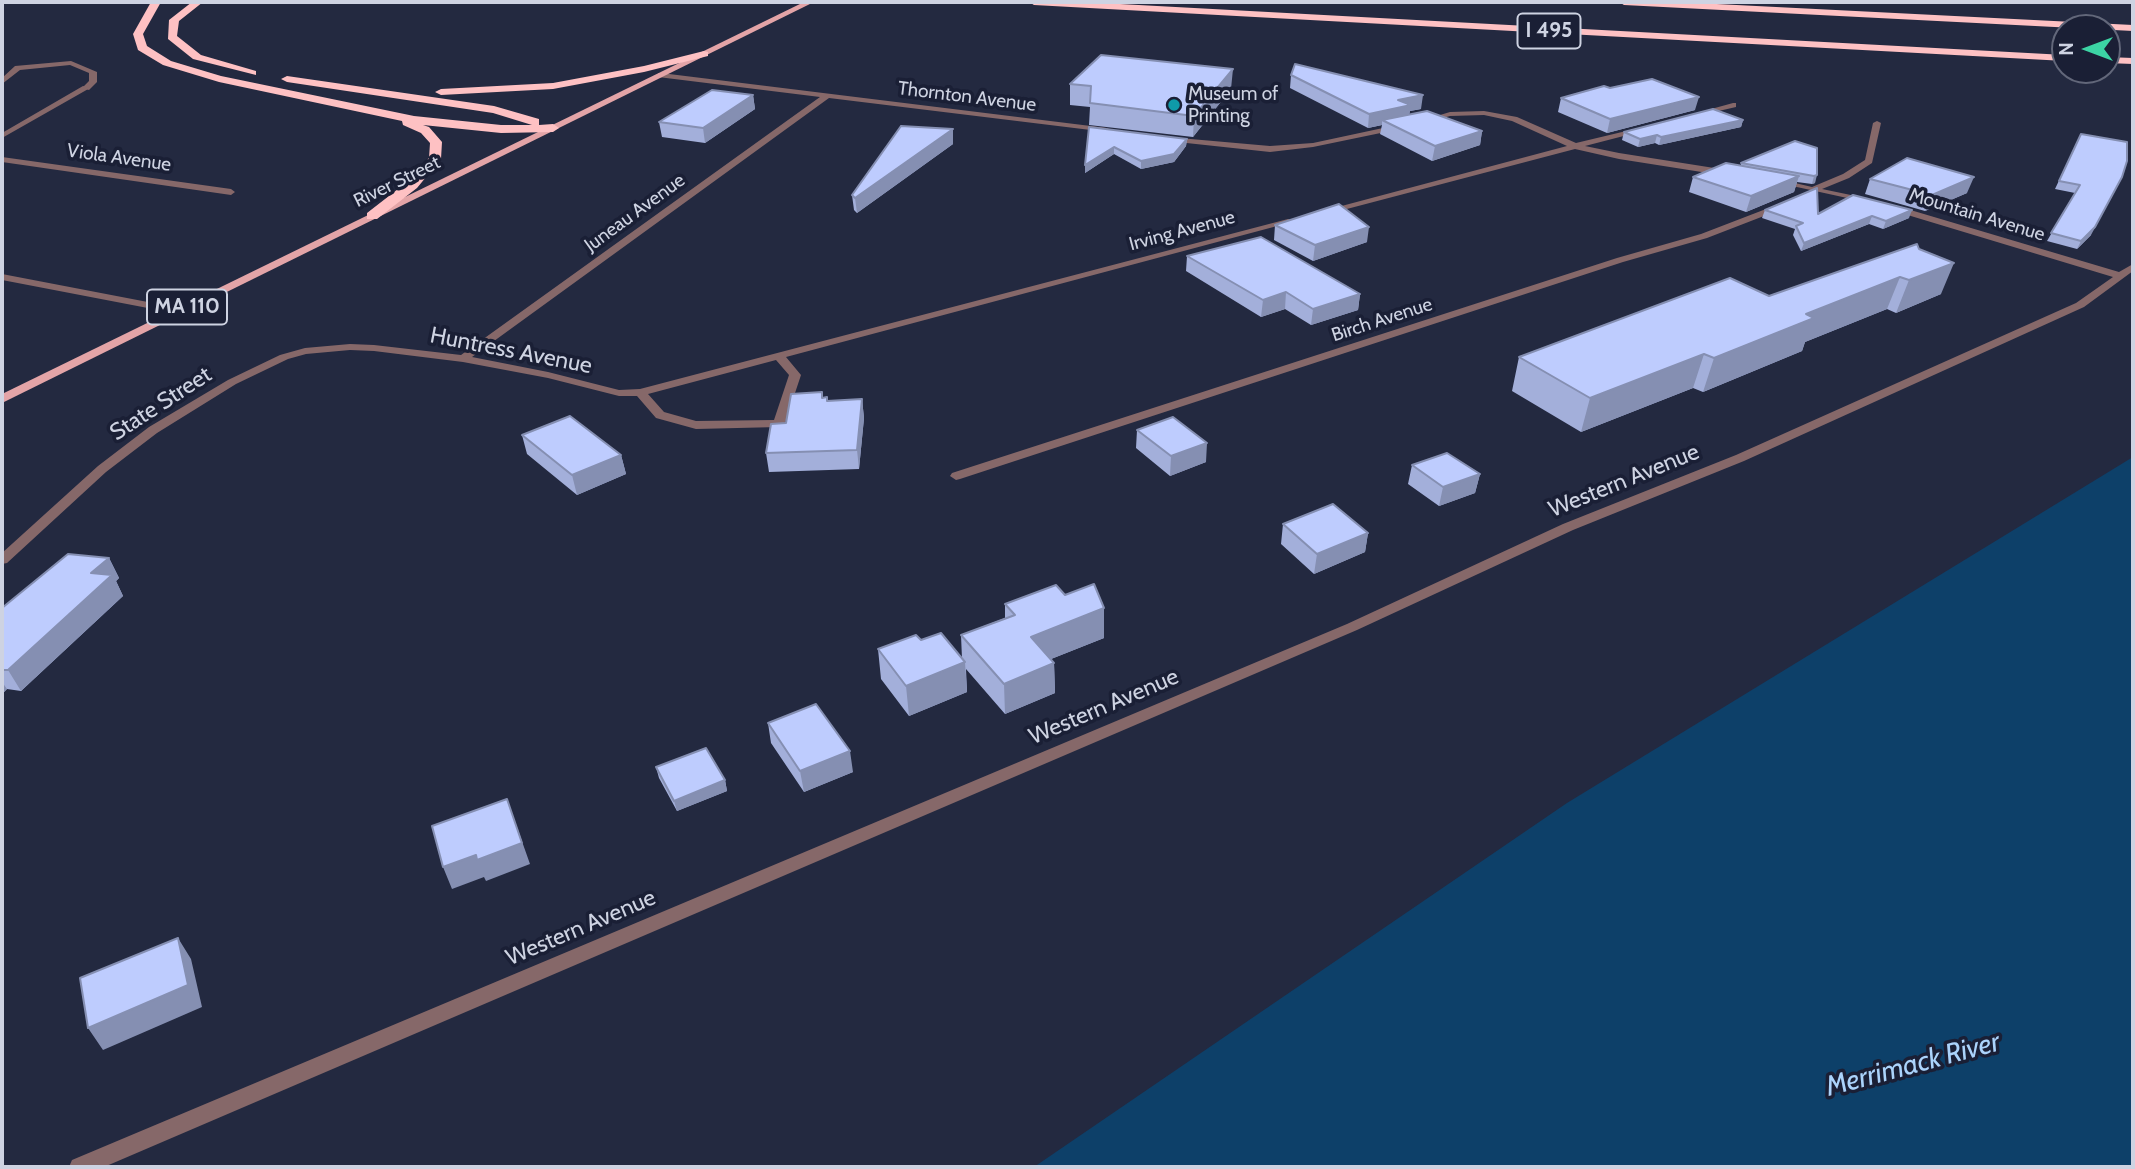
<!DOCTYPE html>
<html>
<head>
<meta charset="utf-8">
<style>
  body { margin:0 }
  #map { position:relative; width:2135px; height:1169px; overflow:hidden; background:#232940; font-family:Cabin,sans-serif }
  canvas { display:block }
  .frame { position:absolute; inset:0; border:4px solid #ced3e2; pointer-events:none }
  .north { position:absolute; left:2051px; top:14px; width:70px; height:70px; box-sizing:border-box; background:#1a1f35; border:2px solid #62677a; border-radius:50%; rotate:270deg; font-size:19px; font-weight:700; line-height:28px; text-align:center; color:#ced3e2 }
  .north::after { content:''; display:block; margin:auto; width:24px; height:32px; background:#3cd4a4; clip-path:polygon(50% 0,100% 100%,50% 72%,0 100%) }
</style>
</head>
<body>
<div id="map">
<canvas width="2135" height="1169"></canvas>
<div class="frame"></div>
<div class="north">N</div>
</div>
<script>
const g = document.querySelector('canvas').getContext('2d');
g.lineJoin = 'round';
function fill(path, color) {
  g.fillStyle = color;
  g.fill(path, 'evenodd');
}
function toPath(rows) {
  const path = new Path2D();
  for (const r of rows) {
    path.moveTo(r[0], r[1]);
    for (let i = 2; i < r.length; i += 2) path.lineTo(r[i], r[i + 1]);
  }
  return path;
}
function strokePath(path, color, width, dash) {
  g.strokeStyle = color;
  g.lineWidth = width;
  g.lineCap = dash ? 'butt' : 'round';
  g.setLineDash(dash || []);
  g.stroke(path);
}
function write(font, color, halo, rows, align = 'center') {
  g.font = font + ' Cabin,sans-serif';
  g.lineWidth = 7;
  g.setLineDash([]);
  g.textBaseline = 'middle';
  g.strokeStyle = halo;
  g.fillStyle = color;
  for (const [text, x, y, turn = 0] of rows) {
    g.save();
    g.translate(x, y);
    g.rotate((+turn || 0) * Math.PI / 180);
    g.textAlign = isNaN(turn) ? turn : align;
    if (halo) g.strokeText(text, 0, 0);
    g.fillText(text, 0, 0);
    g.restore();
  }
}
const water = toPath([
  [2133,457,2133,1167,1034,1167,1567,803]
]);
const service = toPath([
  [71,61,97,72,97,82,89,90,82,88,89,81,89,73,70,65,20,70,2,84,2,78,15,66,71,61]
]);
const minor = toPath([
  [661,73,1107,128,1111,130,1107,132,829,98,472,357,548,372,619,390,640,389,1288,219,1296,221,786,357,801,375,785,423,779,427,696,429,656,418,637,396,619,396,548,378,463,362,374,351,350,350,306,354,288,359,236,384,157,433,106,472,7,563,2,564,2,553,98,466,149,427,228,380,280,355,305,348,350,344,374,345,461,355,820,97,658,77,658,73,661,73],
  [776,360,789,375,774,420,696,421,664,412,648,394,776,360],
  [83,86,90,88,2,138,2,133,83,86],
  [1733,103,1736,103,1736,107,1697,116,1693,114,1733,103],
  [1484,111,1517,117,1576,143,1643,127,1643,131,1585,146,1619,153,1727,170,1731,173,1727,176,1619,159,1575,149,1324,215,1319,212,1567,146,1512,121,1484,115,1450,116,1424,123,1420,121,1450,112,1484,111],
  [1877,121,1881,123,1872,163,1849,178,1822,189,1870,199,1870,203,1774,182,1778,179,1812,187,1843,174,1865,160,1873,123,1877,121],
  [1397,125,1401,127,1400,129,1313,147,1270,152,1168,141,1164,139,1168,137,1270,146,1313,143,1397,125],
  [2,157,231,189,235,192,231,195,2,162,2,157],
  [1779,204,1782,205,1782,209,1707,238,1623,262,960,479,956,480,950,476,952,473,1617,258,1701,234,1779,204],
  [1891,206,1897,206,2119,272,2133,264,2133,271,2084,307,1744,461,1573,530,1357,630,104,1167,69,1167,72,1160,1347,624,1563,524,1736,455,2076,303,2113,277,1891,210,1891,206],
  [2,274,179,308,184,311,179,314,2,280,2,274]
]);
const primary = toPath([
  [804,2,814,2,2,403,2,394,804,2]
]);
const motorway = toPath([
  [151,2,161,2,143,34,147,46,171,61,221,76,414,116,501,125,532,125,493,113,287,82,281,79,287,76,494,106,539,119,539,125,553,124,559,128,553,132,501,133,423,125,429,127,442,142,441,159,417,188,377,219,367,219,367,213,407,182,429,158,430,143,421,133,403,125,402,121,219,82,163,65,138,50,133,34,151,2],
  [192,2,203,2,179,21,177,36,201,55,256,71,256,75,193,59,168,39,169,20,192,2],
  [1029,2,1083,2,2065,55,2065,61,1034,5,1029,2],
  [1619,2,1677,2,2133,25,2133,31,1624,5,1619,2],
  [704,51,708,52,708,56,644,72,553,89,441,95,435,92,441,89,553,83,644,66,704,51],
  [2107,57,2133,58,2133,64,2107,63,2107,57]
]);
const wall = toPath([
  [1291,75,1421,109,1410,111,1409,114,1482,131,1480,145,1432,161,1380,134,1382,125,1368,128,1290,88],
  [1070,84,1231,89,1193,137,1089,125,1090,107,1070,105],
  [1610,88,1695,110,1607,133,1558,112,1561,98],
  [753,95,755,109,705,143,662,137,659,122],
  [1743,120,1741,127,1659,145,1655,143,1638,147,1622,140,1624,132],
  [1089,127,1187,139,1186,146,1174,162,1141,169,1114,154,1085,173],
  [953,129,953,144,857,213,854,210,852,195],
  [2081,134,2091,235,2077,249,2047,241,2075,193,2055,189],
  [1817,148,1815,183,1812,184,1797,182,1794,192,1746,212,1689,192,1693,177,1741,166,1741,163],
  [1870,179,1967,193,1925,211,1865,194],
  [1853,195,1909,218,1883,229,1869,224,1801,251,1793,235,1795,229,1762,218,1765,210,1818,214],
  [1275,225,1367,242,1313,261,1274,240],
  [1917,244,1941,294,1896,313,1887,309,1805,342,1802,351,1703,392,1693,388,1581,432,1512,391,1519,357,1769,296],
  [1187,256,1360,294,1358,310,1311,325,1285,309,1261,317,1186,271],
  [822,392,823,397,828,401,862,399,864,418,859,469,769,472,766,453],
  [1137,430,1206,462,1170,476,1136,448],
  [522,435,621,455,626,474,577,495,527,454],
  [1412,465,1480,474,1475,493,1439,506,1408,484],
  [1283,524,1368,533,1365,552,1314,574,1281,544],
  [109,558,119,578,116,581,123,596,21,691,7,689,2,694,2,608],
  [1005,604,1104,638,1051,659,1054,663,1055,693,1005,714,966,669,967,692,909,716,881,679,878,649,921,640,962,659,961,635,1005,618],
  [768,723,853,772,804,792,771,743],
  [656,767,725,780,727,791,677,811,659,778]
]);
const shadedWall = toPath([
  [1233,69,1231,89,1193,137,1194,116],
  [753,95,755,109,705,143,703,128],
  [1423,95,1421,109,1410,111,1409,119,1382,120,1382,125,1368,128,1369,114,1398,100],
  [1699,97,1695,110,1607,133,1610,119],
  [1743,120,1741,127,1659,145,1661,137],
  [953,129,953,144,857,213,855,198],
  [1482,131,1480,145,1432,161,1435,146],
  [1657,135,1655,143,1638,147,1640,139],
  [1187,139,1186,146,1174,162,1141,169,1141,161],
  [1114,147,1114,154,1085,173,1085,165],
  [1817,175,1815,183,1812,184,1814,176],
  [1799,176,1794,192,1746,212,1751,196],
  [1974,177,1967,193,1925,211,1932,195],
  [2122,177,2091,235,2077,249,2081,241],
  [1912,210,1909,218,1883,229,1886,221],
  [1872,216,1869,224,1801,251,1804,243],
  [1369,227,1367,242,1313,261,1315,245],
  [1954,263,1941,294,1896,313,1909,280],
  [1900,277,1887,309,1805,342,1802,351,1703,392,1714,358,1806,314],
  [1286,292,1285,309,1261,317,1263,300],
  [1360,294,1358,310,1311,325,1313,309],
  [1704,354,1693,388,1581,432,1590,398],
  [862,399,864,418,859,469,857,450],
  [1207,443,1206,462,1170,476,1171,456],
  [621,455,626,474,577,495,572,475],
  [1480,474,1475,493,1439,506,1443,487],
  [1368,533,1365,552,1314,574,1317,554],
  [109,558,119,578,116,581,123,596,21,691,8,670,91,573],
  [1104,608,1104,638,1031,667,1031,637],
  [965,662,967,692,909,716,906,686],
  [1054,663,1055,693,1005,714,1004,684],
  [2,682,7,689,2,694],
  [850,751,853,772,804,792,800,771],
  [725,780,727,791,677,811,674,801],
  [507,799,530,864,486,881,484,877,452,889,443,867,476,855],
  [178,938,191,959,202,1007,103,1050,88,1028]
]);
const building = toPath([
  [1101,55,1233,69,1194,116,1090,103,1091,86,1070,84,1101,55],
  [1295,64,1423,95,1398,100,1411,105,1369,114,1291,75,1295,64],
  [1652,79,1699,97,1610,119,1561,98,1604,86,1610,88,1652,79],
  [712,90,753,95,703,128,659,122,712,90],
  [1713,109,1743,120,1661,137,1657,135,1640,139,1624,132,1713,109],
  [1427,111,1482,131,1435,146,1382,120,1427,111],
  [901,126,953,129,855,198,852,195,901,126],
  [1089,127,1187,139,1174,154,1141,161,1114,147,1085,165,1089,127],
  [2081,134,2127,142,2127,161,2122,177,2095,227,2081,241,2051,233,2080,185,2059,181,2081,134],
  [1795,141,1817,148,1817,175,1814,176,1741,163,1795,141],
  [1907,158,1974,177,1932,195,1870,179,1907,158],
  [1726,163,1799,176,1751,196,1693,177,1726,163],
  [1817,188,1818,214,1853,195,1912,210,1886,221,1872,216,1804,243,1796,226,1803,223,1765,210,1817,188],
  [1339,204,1369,227,1315,245,1275,225,1339,204],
  [1261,237,1360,294,1313,309,1286,292,1263,300,1187,256,1261,237],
  [1917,244,1919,249,1954,263,1909,280,1900,277,1806,314,1814,318,1714,358,1704,354,1590,398,1519,357,1730,278,1769,296,1917,244],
  [822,392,822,398,827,397,827,401,862,399,857,450,766,453,771,424,786,423,791,394,822,392],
  [570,416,621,455,572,475,522,435,570,416],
  [1173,417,1207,443,1171,456,1137,430,1173,417],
  [1447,453,1480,474,1443,487,1412,465,1447,453],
  [1333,504,1368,533,1317,554,1283,524,1333,504],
  [68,554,109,558,91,573,112,575,8,670,2,670,2,608,68,554],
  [1094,584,1104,608,1031,637,1054,663,1004,684,961,635,1015,615,1005,604,1056,585,1065,595,1094,584],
  [941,633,965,662,906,686,878,649,916,635,921,640,941,633],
  [816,704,850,751,800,771,768,723,816,704],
  [706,748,725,780,674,801,656,767,706,748],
  [507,799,522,843,477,860,476,855,443,867,432,826,507,799],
  [178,938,188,985,88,1028,80,978,178,938]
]);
const markers = [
  [1174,105,7,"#0f9aa8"]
];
const farPoinames = [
  ["Museum of",1188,94],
  ["Printing",1188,116]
];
const farStreetnames = [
  ["Thornton Avenue",967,97,7],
  ["Viola Avenue",119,158,8],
  ["River Street",397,182,-26],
  ["Juneau Avenue",635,213,-36],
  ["Mountain Avenue",1977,215,17],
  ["Irving Avenue",1182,231,-15],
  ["Birch Avenue",1382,320,-18]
];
const shields = [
  [1549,31,63],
  [187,307,80]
];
const shieldNames = [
  ["I 495",1549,31],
  ["MA 110",187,307]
];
const streetNames = [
  ["Huntress Avenue",511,351,11],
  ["State Street",161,404,-33],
  ["Western Avenue",1624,481,-22],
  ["Western Avenue",1104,707,-23],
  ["Western Avenue",581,928,-23]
];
const nearWaternames = [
  ["Merrimack River",1913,1065,-15]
];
fill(water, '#0d4069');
fill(service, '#866869');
fill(minor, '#866869');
fill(primary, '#e3a4a7');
fill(motorway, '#fec1c3');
fill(wall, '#a3afda');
fill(shadedWall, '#858fb2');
fill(building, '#beccfe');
strokePath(building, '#858fb2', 2);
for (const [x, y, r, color] of markers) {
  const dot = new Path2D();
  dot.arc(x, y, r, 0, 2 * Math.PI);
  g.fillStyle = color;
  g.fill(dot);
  strokePath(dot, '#1a1f35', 2.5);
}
write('19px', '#ced3e2', '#1a1f35', farPoinames, 'left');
write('19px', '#ced3e2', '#1a1f35', farStreetnames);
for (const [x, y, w] of shields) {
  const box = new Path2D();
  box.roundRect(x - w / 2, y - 17.5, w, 35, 5);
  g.fillStyle = '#1a1f35';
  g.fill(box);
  strokePath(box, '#ced3e2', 2);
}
write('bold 21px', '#ced3e2', null, shieldNames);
write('23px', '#ced3e2', '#1a1f35', streetNames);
write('italic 28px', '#abd3fb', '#1a1f35', nearWaternames);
</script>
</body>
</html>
